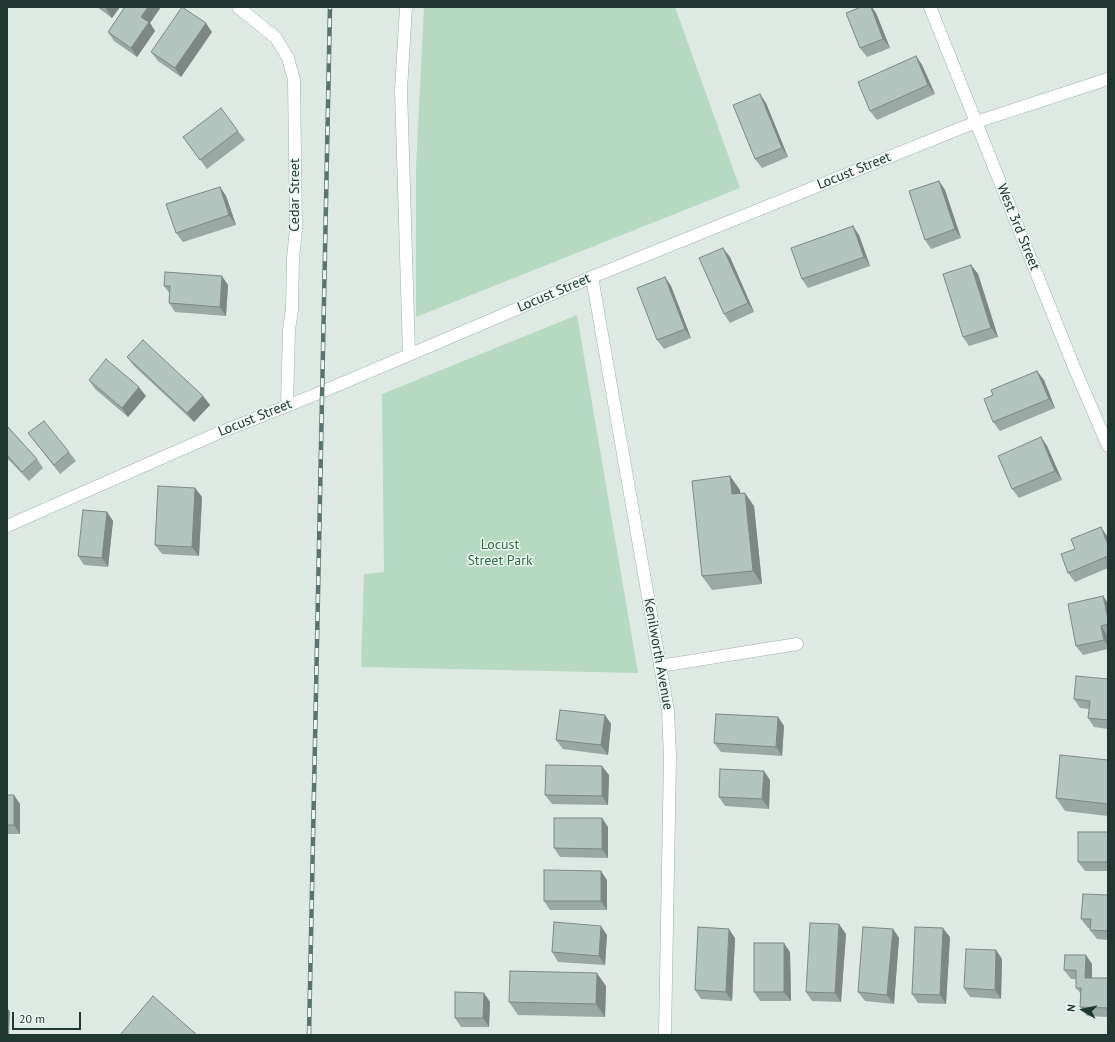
<!DOCTYPE html>
<html>
<head>
<meta charset="utf-8">
<style>
  body { margin:0 }
  #map { position:relative; width:1115px; height:1042px; overflow:hidden; background:#dee9e4; font-family:"PT Sans",sans-serif }
  canvas { display:block }
  .frame { position:absolute; inset:0; border:8px solid #203732; pointer-events:none }
  .north { position:absolute; left:1063px; top:990px; width:40px; height:40px; -webkit-text-stroke:3px #eef6f2; paint-order:stroke; rotate:279deg; font-size:11px; font-weight:700; line-height:16px; text-align:center; color:#203732 }
  .north::after { content:''; display:block; margin:auto; width:14px; height:18px; background:#203732; clip-path:polygon(50% 0,100% 100%,50% 72%,0 100%) }
  .scale { position:absolute; left:12px; top:1012px; width:69px; height:18px; box-sizing:border-box; border:2px solid #203732; border-top:0; padding-left:5px; font-size:12px; line-height:14px; white-space:nowrap; color:#203732; -webkit-text-stroke:3px #eef6f2; paint-order:stroke }
</style>
</head>
<body>
<div id="map">
<canvas width="1115" height="1042"></canvas>
<div class="frame"></div>
<div class="north">N</div>
<div class="scale">20 m</div>
</div>
<script>
const g = document.querySelector('canvas').getContext('2d');
g.lineJoin = 'round';
function fill(path, color) {
  g.fillStyle = color;
  g.fill(path, 'evenodd');
}
function toPath(rows) {
  const path = new Path2D();
  for (const r of rows) {
    path.moveTo(r[0], r[1]);
    for (let i = 2; i < r.length; i += 2) path.lineTo(r[i], r[i + 1]);
  }
  return path;
}
function strokePath(path, color, width, dash) {
  g.strokeStyle = color;
  g.lineWidth = width;
  g.lineCap = dash ? 'butt' : 'round';
  g.setLineDash(dash || []);
  g.stroke(path);
}
function write(font, color, halo, rows, align = 'center') {
  g.font = font + ' "PT Sans",sans-serif';
  g.lineWidth = 3;
  g.setLineDash([]);
  g.textBaseline = 'middle';
  g.strokeStyle = halo;
  g.fillStyle = color;
  for (const [text, x, y, turn = 0] of rows) {
    g.save();
    g.translate(x, y);
    g.rotate((+turn || 0) * Math.PI / 180);
    g.textAlign = isNaN(turn) ? turn : align;
    if (halo) g.strokeText(text, 0, 0);
    g.fillText(text, 0, 0);
    g.restore();
  }
}
const green = toPath([
  [424,7,675,7,740,188,416,317,416,167],
  [577,315,638,673,361,667,364,574,384,572,382,394]
]);
const lane = toPath([
  [660,666,797,644]
]);
const street = toPath([
  [238,7,276,38,288,58,294,80,296,230,293,258,292,310,289,329,287,406],
  [406,7,401,90,409,353],
  [930,7,1074,367,1108,446],
  [592,277,668,711,670,757,665,1035],
  [7,526,216,434,312,396,592,277,976,122,1108,79]
]);
const rail = toPath([
  [309,1035,330,7]
]);
const wall = toPath([
  [97,7,120,7,112,18],
  [125,7,161,7,150,23,155,31,137,57,114,41,108,32],
  [876,13,890,48,867,57,860,48],
  [212,32,181,77,158,61,151,52],
  [916,56,922,65,935,94,877,120,870,111],
  [766,103,788,157,762,168,755,159],
  [238,131,245,140,207,169,183,137],
  [939,181,945,190,961,238,931,249,925,240],
  [220,187,226,196,236,225,183,242,176,233],
  [859,235,870,266,808,288,802,279],
  [730,257,754,312,730,323,724,314],
  [971,265,978,274,998,337,969,346,963,337],
  [665,277,671,286,691,338,664,349,657,340],
  [228,285,226,316,175,312,169,303,170,294,164,286],
  [127,357,203,396,210,405,194,422,134,366],
  [89,380,146,396,128,417,95,389],
  [1044,380,1055,408,1000,431,993,422],
  [7,426,37,459,43,468,29,481,7,458],
  [28,433,69,452,76,461,60,474,35,442],
  [1041,437,1047,446,1062,480,1019,498,1012,489],
  [730,476,740,490,740,493,754,506,762,584,712,590,702,576],
  [195,488,202,497,199,556,162,554,155,545],
  [107,512,113,521,108,567,84,565,78,556],
  [1107,536,1108,538,1108,568,1075,582,1068,573],
  [1108,603,1108,635,1107,635,1108,638,1108,649,1083,655,1076,646],
  [1108,679,1108,729,1094,727,1088,718,1089,709,1080,708,1074,699],
  [605,715,611,724,608,755,563,749,556,740],
  [778,717,784,726,782,756,721,752,714,743],
  [1108,760,1108,816,1065,811,1056,798],
  [609,775,608,805,552,804,545,795],
  [770,780,769,809,725,806,719,797],
  [7,795,20,804,20,834,7,834],
  [602,818,608,827,608,858,560,857,554,848],
  [1108,832,1108,871,1085,871,1078,862],
  [607,880,607,910,550,910,544,901],
  [1108,895,1108,940,1097,939,1090,930,1090,928,1088,928,1081,919],
  [893,929,899,938,894,1004,865,1001,858,992],
  [846,934,841,1002,812,1001,806,992],
  [607,935,605,965,558,962,552,952],
  [950,937,946,1004,918,1003,912,994],
  [735,938,732,1001,701,999,695,990],
  [996,950,1002,959,1001,999,970,997,964,988],
  [790,952,791,1001,760,1001,754,992],
  [1092,964,1092,978,1108,978,1108,1017,1087,1016,1080,1007,1081,994,1076,988,1076,979,1071,979,1064,970],
  [606,986,605,1017,518,1015,509,1002],
  [484,993,490,1002,489,1027,461,1027,455,1018]
]);
const shadedWall = toPath([
  [107,7,120,7,112,18,106,9],
  [148,7,161,7,150,23,155,31,137,57,131,48,141,17],
  [871,7,872,7,876,13,890,48,883,39],
  [206,23,212,32,181,77,175,68],
  [916,56,922,65,935,94,928,85],
  [760,94,766,103,788,157,782,148],
  [939,181,945,190,961,238,955,229],
  [220,187,226,196,236,225,229,215],
  [853,226,859,235,870,266,864,257],
  [723,248,730,257,754,312,748,303],
  [971,265,978,274,998,337,991,328],
  [222,276,228,285,226,316,220,307],
  [665,277,671,286,691,338,685,329],
  [1037,371,1044,380,1055,408,1049,399],
  [139,387,146,396,128,417,122,408],
  [203,396,210,405,194,422,187,413],
  [1041,437,1047,446,1062,480,1055,471],
  [730,476,740,490,741,507,732,494],
  [195,488,202,497,199,556,192,547],
  [745,493,754,506,762,584,753,571],
  [107,512,113,521,108,567,102,558],
  [1101,527,1107,536,1108,538,1108,545],
  [1103,596,1108,603,1108,619],
  [1101,626,1107,635,1108,646,1104,640],
  [605,715,611,724,608,755,601,745],
  [778,717,784,726,782,756,776,747],
  [602,766,609,775,608,805,602,796],
  [764,771,770,780,769,809,762,799],
  [14,795,20,804,20,834,14,825],
  [602,818,608,827,608,858,602,849],
  [601,871,607,880,607,910,601,901],
  [839,924,846,934,841,1002,835,993],
  [601,926,607,935,605,965,599,956],
  [943,928,950,937,946,1004,940,995],
  [729,929,735,938,732,1001,726,992],
  [893,929,899,938,894,1004,887,995],
  [784,943,790,952,791,1001,784,992],
  [996,950,1002,959,1001,999,995,990],
  [1086,955,1092,964,1092,987,1085,978],
  [597,973,606,986,605,1017,596,1004],
  [484,993,490,1002,489,1027,483,1018],
  [7,1007,10,1012,9,1035,7,1035]
]);
const building = toPath([
  [125,7,148,7,141,17,149,22,131,48,108,32,125,7],
  [182,7,206,23,175,68,151,52,182,7],
  [861,7,871,7,883,39,860,48,846,13,861,7],
  [916,56,928,85,870,111,858,82,916,56],
  [760,94,782,148,755,159,733,105,760,94],
  [221,108,238,131,200,160,183,137,221,108],
  [939,181,955,229,925,240,909,191,939,181],
  [220,187,229,215,176,233,166,204,220,187],
  [853,226,864,257,802,279,791,248,853,226],
  [723,248,748,303,724,314,699,258,723,248],
  [971,265,991,328,963,337,943,274,971,265],
  [165,272,222,276,220,307,169,303,170,286,164,286,165,272],
  [665,277,685,329,657,340,637,288,665,277],
  [143,340,203,396,187,413,127,357,143,340],
  [106,359,139,387,122,408,89,380,106,359],
  [1037,371,1049,399,993,422,984,399,993,395,991,390,1037,371],
  [44,421,69,452,54,465,28,433,44,421],
  [7,426,37,459,22,472,7,455,7,426],
  [1041,437,1055,471,1012,489,998,456,1041,437],
  [730,476,732,494,745,493,753,571,702,576,692,481,730,476],
  [158,486,195,488,192,547,155,545,158,486],
  [83,510,107,512,102,558,78,556,83,510],
  [1101,527,1108,545,1108,556,1068,573,1061,554,1075,549,1071,539,1101,527],
  [1103,596,1108,619,1108,624,1101,626,1104,640,1076,646,1068,604,1103,596],
  [1076,676,1108,679,1108,720,1088,718,1090,701,1074,699,1076,676],
  [560,710,605,715,601,745,556,740,560,710],
  [716,714,778,717,776,747,714,743,716,714],
  [1060,755,1108,760,1108,804,1056,798,1060,755],
  [546,765,602,766,602,796,545,795,546,765],
  [720,769,764,771,762,799,719,797,720,769],
  [7,795,14,795,14,825,7,825,7,795],
  [554,818,602,818,602,849,554,848,554,818],
  [1078,832,1108,832,1108,862,1078,862,1078,832],
  [544,870,601,871,601,901,544,901,544,870],
  [1083,894,1108,895,1108,931,1090,930,1091,919,1081,919,1083,894],
  [554,922,601,926,599,956,552,952,554,922],
  [810,923,839,924,835,993,806,992,810,923],
  [698,927,729,929,726,992,695,990,698,927],
  [863,927,893,929,887,995,858,992,863,927],
  [915,927,943,928,940,995,912,994,915,927],
  [754,943,784,943,784,992,754,992,754,943],
  [966,949,996,950,995,990,964,988,966,949],
  [1065,955,1086,955,1085,978,1108,978,1108,1008,1080,1007,1081,988,1076,988,1076,970,1064,970,1065,955],
  [510,971,597,973,596,1004,509,1002,510,971],
  [455,992,484,993,483,1018,455,1018,455,992],
  [153,996,197,1035,120,1035,153,996]
]);
const streetNames = [
  ["Locust Street",854,171,-22],
  ["Cedar Street",295,195,-90],
  ["West 3rd Street",1018,227,68],
  ["Locust Street",554,293,-23],
  ["Locust Street",255,418,-22],
  ["Kenilworth Avenue",658,654,80]
];
const parkNames = [
  ["Locust",500,545],
  ["Street Park",500,561]
];
fill(green, '#b7d9c2');
strokePath(lane, '#a1b0ab', 13);
strokePath(street, '#a1b0ab', 13);
strokePath(lane, '#fff', 12);
strokePath(street, '#fff', 12);
strokePath(rail, '#5a736e', 4.5);
strokePath(rail, '#eef6f2', 3, [9]);
fill(wall, '#9aa8a3');
fill(shadedWall, '#7d8884');
fill(building, '#b3c3bd');
strokePath(building, '#7d8884', 1);
write('14px', '#203732', '#eef6f2', streetNames);
write('14px', '#2d6c48', '#eef6f2', parkNames);
</script>
</body>
</html>
